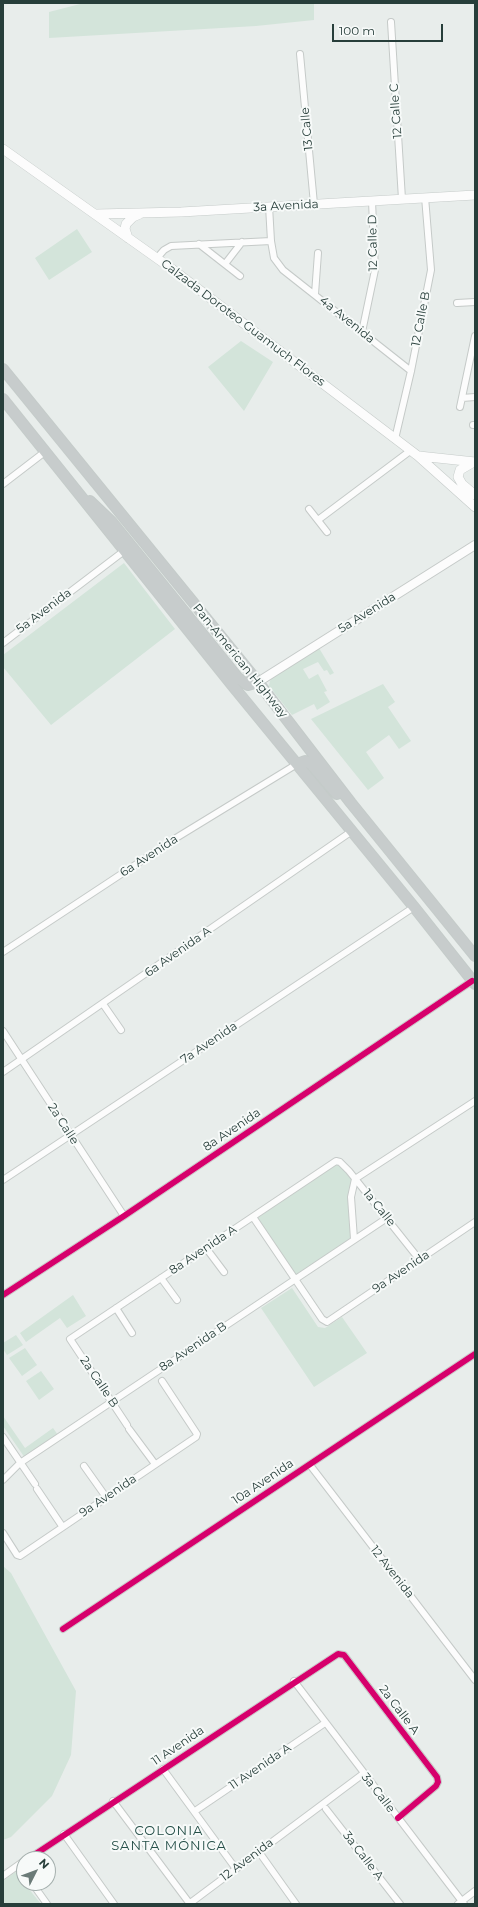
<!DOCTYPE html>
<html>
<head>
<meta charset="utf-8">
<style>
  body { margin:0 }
  #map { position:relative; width:478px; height:1907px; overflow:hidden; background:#e8edeb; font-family:Montserrat,sans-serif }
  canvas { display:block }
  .frame { position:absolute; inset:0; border:4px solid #273e3a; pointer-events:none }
  .north { position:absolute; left:16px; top:1851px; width:40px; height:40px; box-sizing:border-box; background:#f7faf9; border:1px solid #a4afad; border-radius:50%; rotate:48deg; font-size:11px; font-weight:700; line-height:16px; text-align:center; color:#273e3a }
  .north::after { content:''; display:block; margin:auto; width:14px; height:18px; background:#6b7b78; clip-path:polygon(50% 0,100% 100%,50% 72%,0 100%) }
  .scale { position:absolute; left:332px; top:24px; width:111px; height:18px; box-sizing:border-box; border:2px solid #273e3a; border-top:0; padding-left:5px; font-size:12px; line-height:14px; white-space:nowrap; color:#273e3a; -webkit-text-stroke:3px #f7faf9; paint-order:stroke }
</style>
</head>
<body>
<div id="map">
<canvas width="478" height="1907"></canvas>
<div class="frame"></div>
<div class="north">N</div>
<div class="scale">100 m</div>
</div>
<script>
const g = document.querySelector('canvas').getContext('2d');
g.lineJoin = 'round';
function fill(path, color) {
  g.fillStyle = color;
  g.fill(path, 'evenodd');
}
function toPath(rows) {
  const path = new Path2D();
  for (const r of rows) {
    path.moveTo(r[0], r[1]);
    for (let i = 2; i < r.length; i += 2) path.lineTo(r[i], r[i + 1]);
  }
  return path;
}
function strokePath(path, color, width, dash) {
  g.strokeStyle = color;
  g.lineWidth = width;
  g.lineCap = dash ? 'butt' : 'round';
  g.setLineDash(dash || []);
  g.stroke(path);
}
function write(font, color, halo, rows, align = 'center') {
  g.font = font + ' Montserrat,sans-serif';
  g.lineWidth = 4;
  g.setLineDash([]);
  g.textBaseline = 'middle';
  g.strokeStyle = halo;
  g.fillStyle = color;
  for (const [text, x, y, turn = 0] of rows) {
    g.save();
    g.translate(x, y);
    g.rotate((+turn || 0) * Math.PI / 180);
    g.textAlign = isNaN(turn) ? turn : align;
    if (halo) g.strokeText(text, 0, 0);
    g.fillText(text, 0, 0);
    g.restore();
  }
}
const green = toPath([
  [84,3,314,3,314,20,256,26,49,38,49,12],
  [77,229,92,252,49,280,35,258],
  [241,341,273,362,244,411,208,367],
  [124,563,175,629,51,725,3,667,3,655],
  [319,648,334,673,330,675,327,670,324,671,318,662,303,669,309,679,318,674,327,691,324,692,330,702,317,710,314,704,292,715,269,686,270,681,271,678],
  [383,684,395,702,388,707,411,741,399,749,389,735,366,752,384,778,368,790,311,719],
  [337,1164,352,1179,352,1238,296,1275,257,1218],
  [292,1288,318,1327,325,1328,342,1317,367,1353,314,1387,261,1308],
  [73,1295,86,1316,67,1328,60,1318,26,1342,20,1333],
  [16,1335,23,1345,7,1355,3,1349,3,1343],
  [25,1348,37,1365,22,1376,9,1358],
  [41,1371,54,1389,39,1400,26,1381],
  [3,1416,25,1448,53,1428,58,1435,25,1458,3,1426],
  [3,1566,11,1573,76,1691,71,1755,52,1796,11,1837,3,1840],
  [17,1871,24,1883,41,1904,3,1904,3,1881]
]);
const minor = toPath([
  [391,22,402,199],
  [300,54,314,204],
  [269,206,271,241,274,258,283,270,411,371],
  [199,244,240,276],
  [157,258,164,250,171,246,271,241],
  [225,264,242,242],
  [315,294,318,253],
  [457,303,475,302],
  [362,332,375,270,372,201],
  [462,398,475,397],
  [460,407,475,336],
  [473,425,475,425],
  [395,439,411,371,431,270,425,197],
  [3,484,46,451],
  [309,509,327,532],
  [318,520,410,451],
  [3,643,124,551],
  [3,952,176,838,297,764],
  [103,1004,121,1030],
  [3,1031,124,1216],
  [3,1072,352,831],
  [3,1180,414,907],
  [253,1217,322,1319,327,1322,475,1222],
  [354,1239,351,1197,355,1179,475,1101],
  [206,1248,224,1272],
  [161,1278,177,1300],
  [3,1295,124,1216,472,981],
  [116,1308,132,1333],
  [127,1425,70,1339,336,1161,340,1162,349,1171,419,1259],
  [129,1429,155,1464],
  [3,1437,35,1484],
  [310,1465,475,1680],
  [84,1466,106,1497],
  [3,1480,20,1463,387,1218],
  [37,1489,62,1526],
  [3,1533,17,1555,20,1556,196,1437,197,1434,162,1381],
  [63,1629,475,1354],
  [294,1681,464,1904],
  [163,1769,236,1869],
  [113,1801,190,1904],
  [326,1809,400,1904],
  [195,1811,325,1723],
  [64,1834,114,1904],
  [259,1852,296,1904],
  [28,1859,338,1654,344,1655,437,1777,438,1782,436,1786,398,1818],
  [19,1865,24,1872],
  [3,1876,24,1861],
  [32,1883,47,1904],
  [189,1904,363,1774],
  [458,1904,475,1891]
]);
const tertiary = toPath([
  [258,682,475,545]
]);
const secondary = toPath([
  [3,149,172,269,418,456,475,507],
  [97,214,181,212,475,195],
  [128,238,125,229,126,224,133,217,140,214],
  [419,456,475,462],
  [472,463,460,470,458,477,462,484,475,495]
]);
const trunk = toPath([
  [3,369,258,682,351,803,475,956],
  [3,399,232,685,414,907,475,984],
  [90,501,111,521,238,678,248,685,258,682],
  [297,764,305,761,311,764,337,794]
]);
const cycleway = toPath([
  [3,1295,124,1216,472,981],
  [63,1629,475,1354],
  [28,1859,338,1654,344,1655,437,1777,438,1782,436,1786,398,1818]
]);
const streetNames = [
  ["12 Calle C",396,111,-94],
  ["13 Calle",307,129,-95],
  ["3a Avenida",286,206,-3],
  ["12 Calle D",373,243,-91],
  ["12 Calle B",421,319,-79],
  ["4a Avenida",347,320,39],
  ["Calzada Doroteo Guamuch Flores",243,323,37],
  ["5a Avenida",44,611,-37],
  ["5a Avenida",367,613,-32],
  ["Pan-American Highway",240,661,51],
  ["6a Avenida",149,856,-33],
  ["6a Avenida A",178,952,-35],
  ["7a Avenida",209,1043,-34],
  ["2a Calle",63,1124,57],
  ["8a Avenida",232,1130,-34],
  ["1a Calle",379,1208,51],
  ["8a Avenida A",203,1250,-34],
  ["9a Avenida",401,1272,-34],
  ["8a Avenida B",193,1347,-34],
  ["2a Calle B",99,1382,56],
  ["10a Avenida",263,1482,-34],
  ["9a Avenida",108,1496,-34],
  ["12 Avenida",392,1572,52],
  ["2a Calle A",399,1710,53],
  ["11 Avenida",178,1746,-34],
  ["11 Avenida A",260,1767,-34],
  ["3a Calle",378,1793,52],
  ["3a Calle A",363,1856,52],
  ["12 Avenida",247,1860,-37]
];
const neighbourhoodNames = [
  ["COLONIA",169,1831],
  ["SANTA MÓNICA",169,1846]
];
fill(green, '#d3e4da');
strokePath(minor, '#c5cac8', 8);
strokePath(tertiary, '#c5cac8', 10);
strokePath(secondary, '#c5cbc9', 10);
strokePath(trunk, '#c4cbc9', 12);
strokePath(minor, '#fcfcfc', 6);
strokePath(tertiary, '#fcfcfc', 8);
strokePath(secondary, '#fcfcfc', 9);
strokePath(trunk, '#c7cccc', 10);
strokePath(cycleway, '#d6006c', 6);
write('12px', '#273e3a', '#f7faf9', streetNames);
g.letterSpacing = '1px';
write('13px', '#254f48', '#f7faf9', neighbourhoodNames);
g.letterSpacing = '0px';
</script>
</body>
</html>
